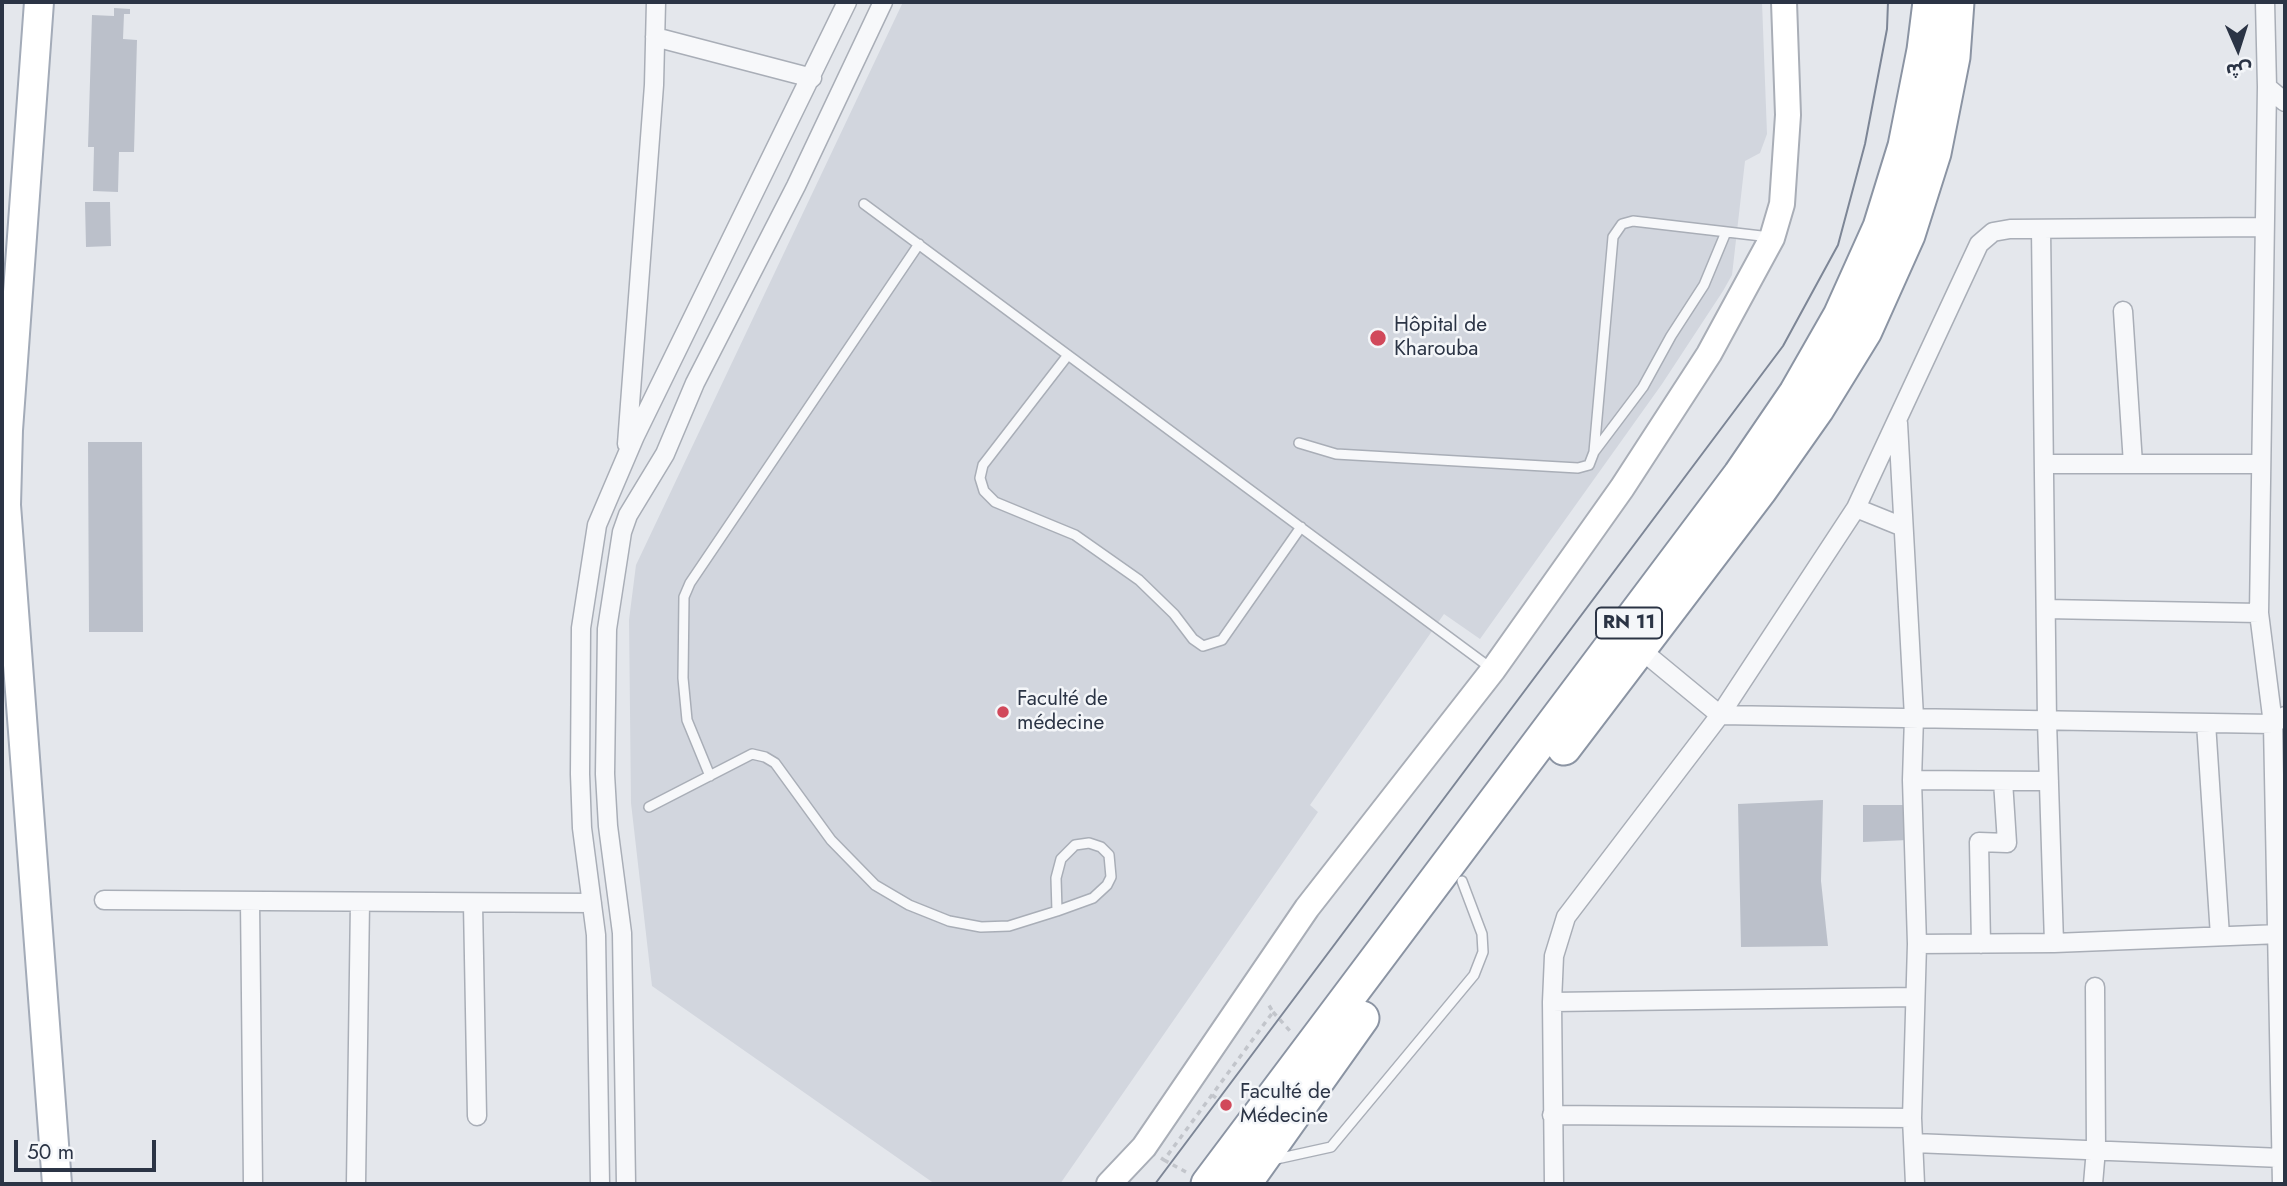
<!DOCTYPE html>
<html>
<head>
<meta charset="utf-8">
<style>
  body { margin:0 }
  #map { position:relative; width:2287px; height:1186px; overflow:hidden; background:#e4e7ec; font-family:Jost,"Noto Sans Arabic",sans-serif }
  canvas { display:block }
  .frame { position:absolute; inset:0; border:4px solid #2b3445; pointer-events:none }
  .north { position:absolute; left:2203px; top:14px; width:70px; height:70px; -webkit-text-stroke:5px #f4f6f9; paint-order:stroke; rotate:177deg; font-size:19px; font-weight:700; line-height:28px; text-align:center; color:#2b3445 }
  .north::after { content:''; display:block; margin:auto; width:24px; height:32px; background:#2b3445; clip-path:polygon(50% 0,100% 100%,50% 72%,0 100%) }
  .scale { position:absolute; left:14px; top:1140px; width:142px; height:32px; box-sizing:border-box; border:4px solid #2b3445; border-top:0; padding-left:9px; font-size:21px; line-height:24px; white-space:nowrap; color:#2b3445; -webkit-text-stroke:5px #f4f6f9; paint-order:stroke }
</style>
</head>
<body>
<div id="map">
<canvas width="2287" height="1186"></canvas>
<div class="frame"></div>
<div class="north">ش</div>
<div class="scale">50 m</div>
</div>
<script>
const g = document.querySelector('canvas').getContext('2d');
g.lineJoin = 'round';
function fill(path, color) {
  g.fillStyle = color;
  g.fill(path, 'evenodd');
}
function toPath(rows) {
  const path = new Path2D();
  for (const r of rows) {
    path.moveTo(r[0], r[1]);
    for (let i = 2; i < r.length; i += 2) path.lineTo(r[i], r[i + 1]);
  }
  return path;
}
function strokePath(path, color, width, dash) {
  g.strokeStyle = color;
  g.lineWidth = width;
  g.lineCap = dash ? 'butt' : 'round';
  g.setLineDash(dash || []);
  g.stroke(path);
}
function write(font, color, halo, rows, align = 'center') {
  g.font = font + ' Jost,sans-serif';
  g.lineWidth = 5;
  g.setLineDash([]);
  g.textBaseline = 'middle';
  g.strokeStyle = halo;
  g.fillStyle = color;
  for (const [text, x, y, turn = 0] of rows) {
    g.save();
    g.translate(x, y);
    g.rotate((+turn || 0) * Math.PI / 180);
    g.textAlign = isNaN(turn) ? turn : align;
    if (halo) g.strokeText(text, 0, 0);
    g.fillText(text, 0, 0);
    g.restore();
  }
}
const built = toPath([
  [903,2,1762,2,1767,134,1760,153,1745,161,1732,275,1723,291,1662,384,1480,639,1444,614,1310,805,1318,812,1060,1184,935,1184,652,986,631,803,629,620,636,565]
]);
const building = toPath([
  [114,8,130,9,130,14,124,14,123,39,137,40,134,152,119,152,118,192,93,191,94,147,88,147,92,15,114,16],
  [85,202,110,202,111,246,86,247],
  [88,442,142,442,143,632,89,632],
  [1823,800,1821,881,1828,946,1741,947,1738,804],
  [1863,805,1910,805,1908,840,1863,842]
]);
const path = toPath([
  [1273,1012,1290,1031],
  [1212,1095,1231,1109],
  [1161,1158,1164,1160,1273,1012,1267,1002],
  [1164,1160,1186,1172]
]);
const lane = toPath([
  [864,204,1492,669],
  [1068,355,983,465,980,478,984,491,995,502,1075,535,1139,580,1174,614,1193,639,1203,646,1222,640,1301,527],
  [1299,443,1336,454,1578,468,1589,465,1594,452,1613,237,1622,224,1633,221,1770,237],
  [1594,452,1643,387,1671,336,1704,285,1726,232],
  [710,776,687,720,683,678,684,597,690,583,919,244],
  [649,807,752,754,765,757,775,763,831,840,875,885,909,905,949,921,981,927,1009,926,1057,911,1093,898,1107,885,1111,877,1109,855,1101,847,1089,843,1075,845,1061,859,1056,878,1057,911],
  [1272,1160,1331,1147,1474,975,1483,952,1482,934,1462,881]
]);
const street = toPath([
  [2265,2,2267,87,2259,613,2273,724,2282,1184],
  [655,37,812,78],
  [2267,87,2285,102],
  [2041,229,2047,721,2054,943],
  [2123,311,2133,464],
  [1898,423,1914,717,1912,780,1917,944,1912,1118,1915,1184],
  [627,444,654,85,656,2],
  [2044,464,2260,464],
  [1856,508,1903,527],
  [2046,609,2259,613],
  [1640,649,1720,715,2273,724,2285,716],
  [2206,723,2220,936],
  [1912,780,2049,781,2003,781,2007,843,1979,842,1981,944],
  [104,900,592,903],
  [250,901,253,1184],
  [473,904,477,1116],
  [1917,944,2054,943,2280,934],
  [1552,1002,1914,997],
  [1552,1115,1912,1118],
  [1914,1143,2282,1158],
  [356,1184,360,902],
  [600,1184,596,935,582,828,580,774,581,628,597,525,635,436,847,2],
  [626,1184,622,933,608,826,605,774,607,629,622,532,628,515,665,454,695,383,796,186,883,2],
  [1554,1184,1552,1002,1554,956,1566,917,1720,715,1856,508,1979,244,1993,232,2010,229,2264,227],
  [2093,1184,2096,1149,2095,987]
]);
const secondary = toPath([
  [1109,1184,1144,1147,1307,908,1493,670,1622,488,1709,354,1772,238,1782,204,1788,115,1784,2]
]);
const primary = toPath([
  [39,2,8,430,6,505,57,1184]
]);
const highway = toPath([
  [1564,748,1760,490,1817,409,1865,331,1908,235,1934,153,1953,57,1957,2],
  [1208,1184,1740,475,1796,393,1840,316,1880,227,1905,146,1924,50,1930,2],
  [1244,1184,1362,1018]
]);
const tram = toPath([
  [1155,1184,1783,346,1838,245,1865,144,1887,29,1888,2]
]);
const markers = [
  [1378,338,9,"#d1495b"],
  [1003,712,7,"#d1495b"],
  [1226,1105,7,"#d1495b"]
];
const shields = [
  [1629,623,66]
];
const shieldNames = [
  ["RN 11",1629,623]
];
const poiNames = [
  ["Hôpital de",1394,326],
  ["Kharouba",1394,350],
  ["Faculté de",1017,700],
  ["médecine",1017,724],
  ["Faculté de",1240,1093],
  ["Médecine",1240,1117]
];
fill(built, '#d2d6de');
fill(building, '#bbc0ca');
strokePath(lane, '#a9aeb7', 12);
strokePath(street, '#a9aeb7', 21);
strokePath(secondary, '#a9aeb7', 28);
strokePath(primary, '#a3abb8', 32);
strokePath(highway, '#8b94a3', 37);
strokePath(path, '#c2c5cb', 3.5, [5, 5]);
strokePath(lane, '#f7f8fa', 9);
strokePath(street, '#f7f8fa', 18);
strokePath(secondary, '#fff', 24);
strokePath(primary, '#fff', 28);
strokePath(highway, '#fff', 33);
strokePath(tram, '#7d8696', 2);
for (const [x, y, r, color] of markers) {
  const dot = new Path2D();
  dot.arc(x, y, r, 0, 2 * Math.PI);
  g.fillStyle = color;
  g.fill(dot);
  strokePath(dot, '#f4f6f9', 2.5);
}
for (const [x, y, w] of shields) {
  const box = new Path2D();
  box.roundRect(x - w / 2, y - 15.5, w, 31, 5);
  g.fillStyle = '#f4f6f9';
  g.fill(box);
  strokePath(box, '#2b3445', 2);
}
write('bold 19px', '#2b3445', null, shieldNames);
write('21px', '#2b3445', '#f4f6f9', poiNames, 'left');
</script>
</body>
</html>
